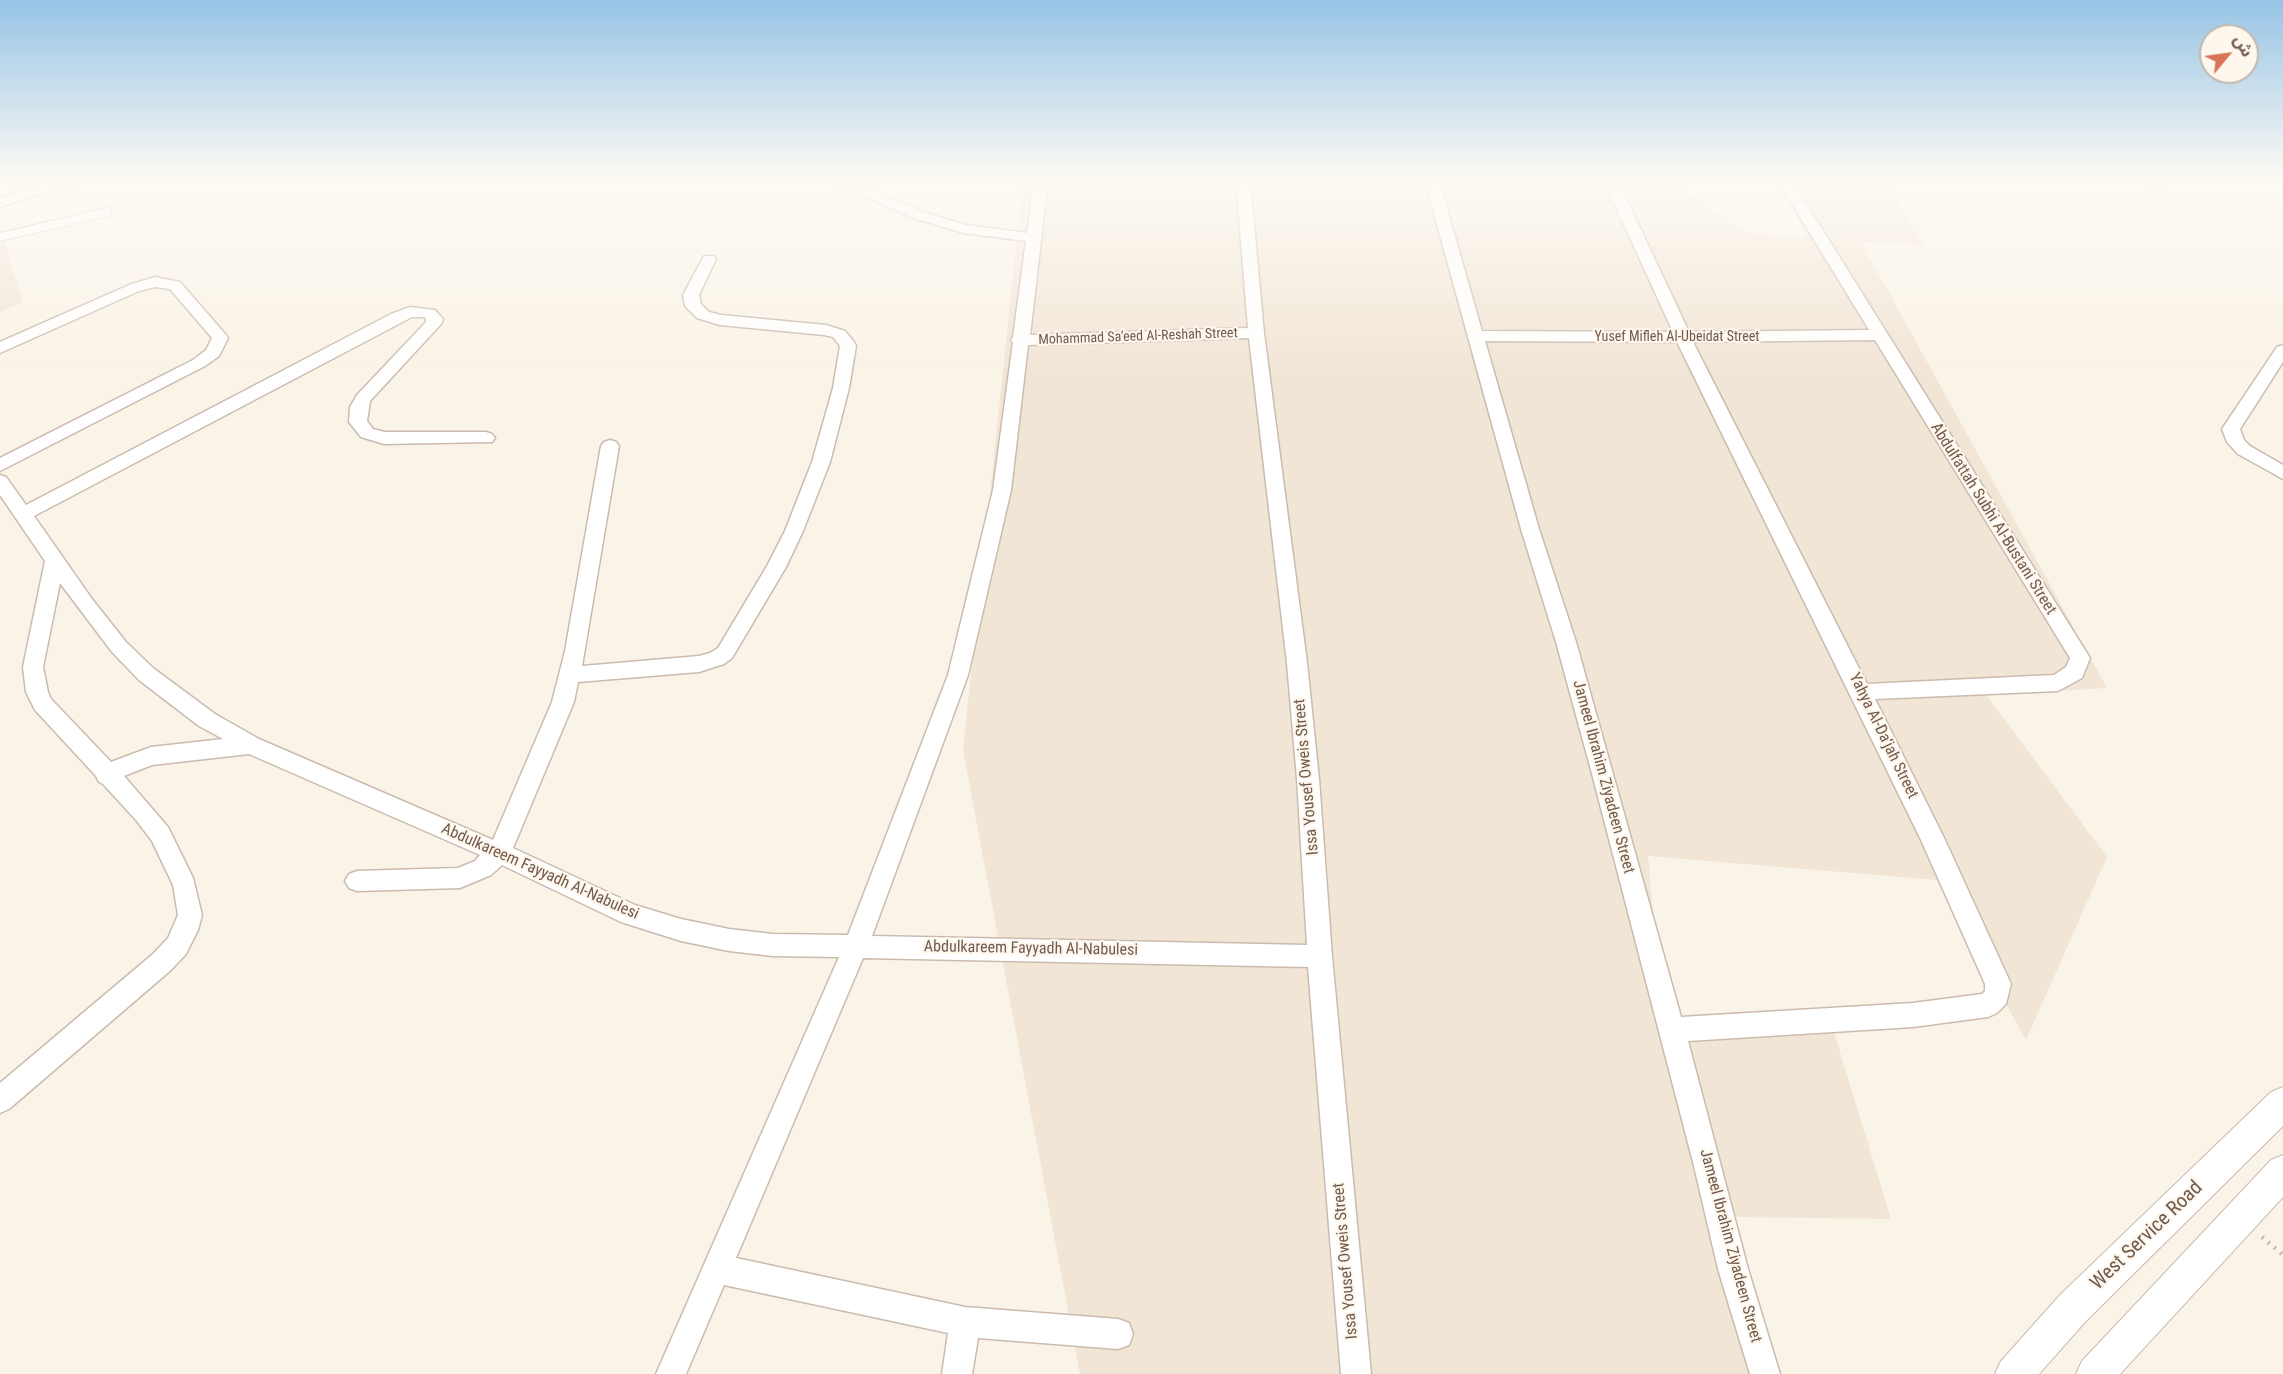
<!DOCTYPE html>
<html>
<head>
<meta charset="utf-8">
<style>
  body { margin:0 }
  #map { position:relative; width:2283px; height:1374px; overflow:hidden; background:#faf3e7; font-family:"Roboto Condensed","Noto Sans Arabic",sans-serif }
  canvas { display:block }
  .north { position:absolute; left:2199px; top:24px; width:60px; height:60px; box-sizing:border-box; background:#fdf7ed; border:2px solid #c5b8ad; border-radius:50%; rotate:61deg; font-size:16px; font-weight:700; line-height:24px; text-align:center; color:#725a4e }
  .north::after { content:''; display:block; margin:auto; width:21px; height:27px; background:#d97458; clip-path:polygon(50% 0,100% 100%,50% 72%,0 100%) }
</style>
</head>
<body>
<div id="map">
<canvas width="2283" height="1374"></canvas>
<div class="north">ش</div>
</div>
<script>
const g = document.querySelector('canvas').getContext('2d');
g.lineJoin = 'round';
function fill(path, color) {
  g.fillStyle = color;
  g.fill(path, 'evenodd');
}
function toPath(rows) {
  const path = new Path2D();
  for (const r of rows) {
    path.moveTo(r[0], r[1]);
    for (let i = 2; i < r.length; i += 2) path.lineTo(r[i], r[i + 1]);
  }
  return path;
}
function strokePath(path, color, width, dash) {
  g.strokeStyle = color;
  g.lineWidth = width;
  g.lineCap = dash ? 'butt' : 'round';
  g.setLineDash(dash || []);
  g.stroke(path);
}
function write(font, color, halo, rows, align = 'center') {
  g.font = font + ' "Roboto Condensed",sans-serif';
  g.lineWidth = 4.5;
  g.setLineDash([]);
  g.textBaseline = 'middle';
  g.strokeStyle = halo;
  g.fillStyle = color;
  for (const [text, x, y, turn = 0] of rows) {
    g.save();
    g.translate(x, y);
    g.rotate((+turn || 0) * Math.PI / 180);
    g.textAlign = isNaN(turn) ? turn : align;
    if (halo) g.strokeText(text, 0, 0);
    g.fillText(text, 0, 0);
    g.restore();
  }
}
const residential = toPath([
  [1023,181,1668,181,1749,233,1807,238,1782,183,1890,190,1924,245,1861,242,2107,688,1986,695,2107,857,2026,1040,1938,880,1648,856,1663,1033,1833,1029,1891,1219,1734,1217,1774,1374,1080,1374,963,750],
  [0,228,23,302,0,312]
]);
const path = toPath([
  [2262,1237,2283,1255]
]);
const service = toPath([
  [2152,181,2157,190],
  [0,237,107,212]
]);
const minor = toPath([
  [52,181,74,181,72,184,0,207,0,198,52,181],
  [832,181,852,181,923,212,966,225,1027,233,1034,181,1048,181,1030,335,1248,328,1236,181,1250,181,1264,333,1307,663,1319,779,1332,956,1371,1374,1341,1374,1308,967,863,958,736,1258,965,1307,1118,1319,1129,1323,1133,1334,1129,1345,1118,1349,978,1338,972,1374,942,1374,948,1333,724,1285,686,1374,656,1374,839,957,773,956,729,951,681,941,621,922,502,865,491,875,460,888,357,891,349,888,345,881,349,874,357,871,458,868,475,861,480,855,249,754,152,765,124,776,168,827,193,878,202,915,198,930,186,954,171,970,9,1109,0,1113,0,1083,153,954,168,938,178,915,173,885,152,841,136,820,103,784,99,782,96,776,35,710,26,692,23,667,45,561,0,495,0,475,6,477,26,505,391,314,410,307,435,310,443,319,442,323,370,401,367,421,373,429,385,432,486,432,492,434,495,438,492,442,384,444,361,437,349,422,350,407,357,395,426,322,425,317,412,317,34,516,92,599,126,642,153,668,215,714,259,739,493,840,552,702,565,651,601,446,604,442,610,440,616,442,619,446,582,666,699,656,710,653,718,648,767,566,785,531,812,462,833,388,840,346,833,337,824,335,720,325,697,318,685,306,683,295,704,256,714,256,716,259,699,295,701,304,709,312,721,315,826,325,845,331,854,342,856,346,849,388,830,462,803,531,786,567,732,658,724,664,699,672,578,682,574,702,513,848,635,905,681,919,729,929,773,934,848,935,948,675,993,490,1013,342,1011,340,1013,337,1026,241,964,233,913,218,832,181],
  [1249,338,1287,663,1297,779,1307,945,872,936,968,675,1011,490,1028,345,1249,338],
  [60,583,112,652,139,680,199,726,223,739,151,747,111,762,51,699,48,692,43,667,60,583],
  [1425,181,1439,181,1482,331,1673,332,1604,181,1618,181,1689,332,1869,330,1778,181,1792,181,2090,658,2082,678,2058,691,1875,699,1945,840,2011,984,2006,1004,1997,1013,1988,1017,1913,1027,1688,1041,1748,1269,1780,1374,1750,1374,1718,1269,1694,1166,1591,770,1556,642,1521,529,1425,181],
  [1875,340,2070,658,2066,667,2054,675,1867,684,1693,342,1875,340],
  [1485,341,1677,342,1921,840,1985,984,1985,991,1982,994,1913,1003,1681,1017,1576,642,1539,529,1485,341],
  [155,277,180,282,226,335,228,338,219,356,205,366,0,471,0,458,193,360,206,350,212,338,170,289,155,287,139,291,0,353,0,342,129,285,155,277],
  [2283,345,2283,362,2240,429,2244,440,2250,446,2283,465,2283,479,2238,454,2227,442,2222,429,2277,347,2283,345]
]);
const tertiary = toPath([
  [2283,1087,2283,1126,2086,1321,2039,1374,1995,1374,2001,1361,2060,1295,2271,1092,2283,1087],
  [2283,1155,2283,1197,2120,1374,2076,1374,2082,1361,2271,1160,2283,1155]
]);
const farStreetnames = [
  ["Mohammad Sa‘eed Al-Reshah Street",1138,337,-2],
  ["Yusef Mifleh Al-Ubeidat Street",1677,337]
];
const streetNames = [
  ["Abdulfattah Subhi Al-Bustani Street",1993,519,58],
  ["Yahya Al-Da‘jah Street",1883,736,64],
  ["Issa Yousef Oweis Street",1307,777,-95],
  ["Jameel Ibrahim Ziyadeen Street",1603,777,75],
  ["Abdulkareem Fayyadh Al-Nabulesi",540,872,24],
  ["Abdulkareem Fayyadh Al-Nabulesi",1031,949,1],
  ["Jameel Ibrahim Ziyadeen Street",1730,1246,75],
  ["Issa Yousef Oweis Street",1346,1261,-95]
];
const nearStreetnames = [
  ["West Service Road",2147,1236,-44]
];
fill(residential, '#f1e5d6');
strokePath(service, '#cbbbae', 10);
strokePath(minor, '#cbbbae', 3);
strokePath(tertiary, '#cbbbae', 2);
strokePath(path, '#d2b6a5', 4.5, [2, 6]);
strokePath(service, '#fff', 8);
fill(minor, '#fff');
fill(tertiary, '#fff');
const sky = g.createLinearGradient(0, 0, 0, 374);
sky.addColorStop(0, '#97c4e6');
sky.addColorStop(0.48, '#fdfaf4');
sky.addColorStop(1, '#fdfaf400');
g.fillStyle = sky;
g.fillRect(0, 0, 2283, 374);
write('14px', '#725a4e', '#fdf7ed', farStreetnames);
write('16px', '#725a4e', '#fdf7ed', streetNames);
write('20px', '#725a4e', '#fdf7ed', nearStreetnames);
</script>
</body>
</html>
